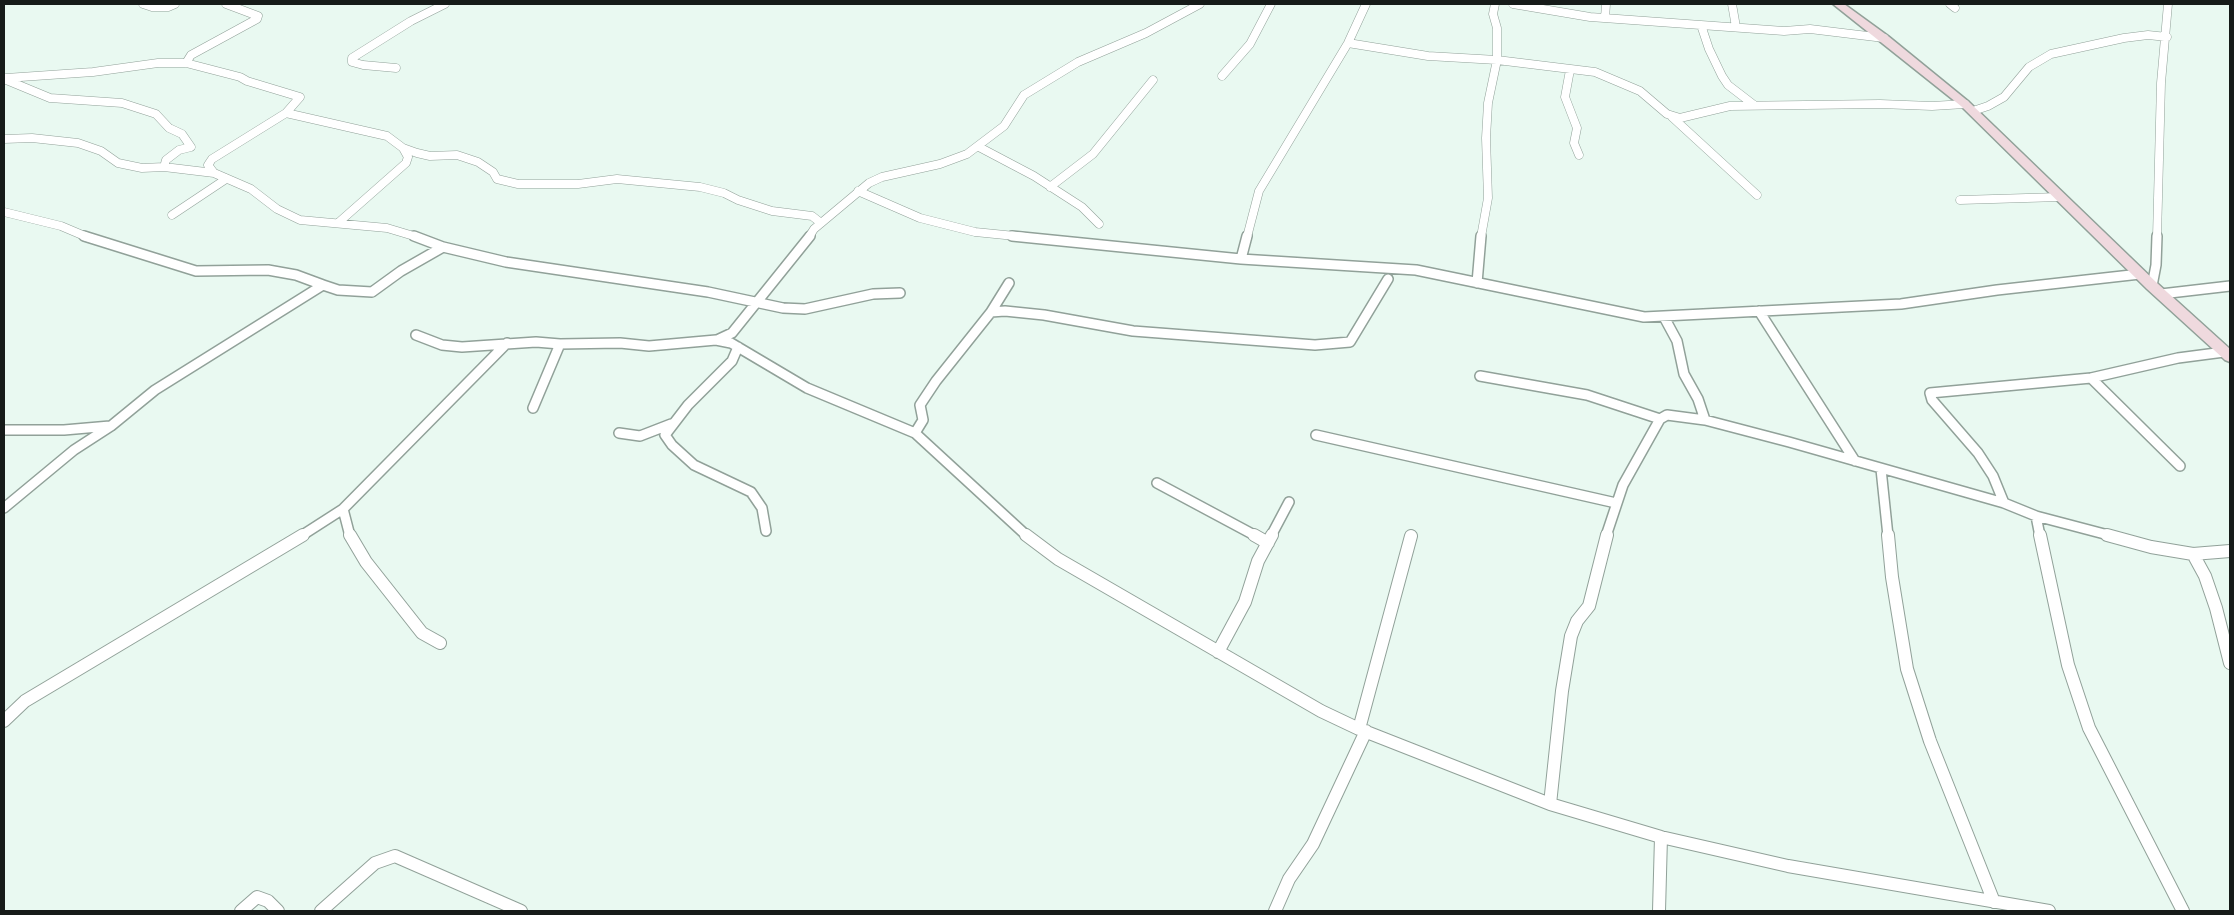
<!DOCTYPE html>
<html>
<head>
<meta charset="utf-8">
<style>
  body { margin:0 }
  #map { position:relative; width:2234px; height:915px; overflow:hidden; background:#e9f9f1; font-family:"Zilla Slab",serif }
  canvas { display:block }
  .frame { position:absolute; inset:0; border:5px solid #161b19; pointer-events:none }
</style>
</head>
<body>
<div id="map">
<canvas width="2234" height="915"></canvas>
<div class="frame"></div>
</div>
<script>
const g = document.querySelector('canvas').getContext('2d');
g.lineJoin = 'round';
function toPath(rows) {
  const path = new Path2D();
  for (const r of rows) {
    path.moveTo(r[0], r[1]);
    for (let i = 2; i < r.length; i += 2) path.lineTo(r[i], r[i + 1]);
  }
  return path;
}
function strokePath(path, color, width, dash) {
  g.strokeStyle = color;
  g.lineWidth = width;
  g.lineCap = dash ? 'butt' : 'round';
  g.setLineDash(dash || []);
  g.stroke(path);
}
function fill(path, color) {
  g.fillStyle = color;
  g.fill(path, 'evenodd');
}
const streetFar2 = toPath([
  [143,4,152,7,168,7,175,4],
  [1513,4,1590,17,1784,31,1810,29,1884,38],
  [1732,4,1736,27],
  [1950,4,1955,8],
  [1605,18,1606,4],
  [1701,25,1709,49,1722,76,1728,85,1754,105],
  [1348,43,1428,56,1497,60,1595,72,1640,91,1667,114,1680,118,1730,106,1880,104,1932,106,1965,104],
  [186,63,191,55,257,19,258,16,226,4],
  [396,68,363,65,352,62,352,58,411,21,445,4],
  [1570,70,1565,97,1577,128,1574,143,1579,155],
  [1222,76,1250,44,1271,4],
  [6,78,93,72,158,63,186,63,240,77,247,81,300,97,286,113,212,159,208,165,214,173],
  [4,79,50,98,122,103,156,114,169,128,182,134,191,147,179,150,166,160,164,167,214,173,251,189,277,209,300,220,387,228,417,237],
  [1973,111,1988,106,2004,97,2029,67,2051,54,2124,38,2148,35,2167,37],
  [286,113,387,136,403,148,417,153,430,156,457,155,478,162,493,172,497,179,518,184,578,184,617,179,700,187,724,193,738,200,772,211,812,216,821,223],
  [1672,117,1757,195],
  [4,139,32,138,78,143,101,151,118,163,142,168,164,167],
  [979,147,1034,176,1082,207,1099,224],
  [1050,187,1093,154,1153,80],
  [858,191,920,218,975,232,1025,237],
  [1960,200,2060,197],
  [4,212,61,226,87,237],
  [172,215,226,179],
  [338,223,406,163,408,157,403,148],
  [809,237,814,229,869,183,882,177,940,164,967,154,1004,126,1024,95,1078,62,1146,33,1200,4],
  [1247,237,1259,191,1348,43,1366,4],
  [1481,237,1488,198,1486,138,1488,103,1497,60,1497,28,1493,14,1495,4],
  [2157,237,2161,83,2168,4]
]);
const streetFar1 = toPath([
  [84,236,196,271,268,270,296,275,323,285],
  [414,236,443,247],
  [1012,236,1241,259,1416,270,1644,317,1901,304,1997,290,2140,274],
  [1241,259,1247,236],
  [1477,283,1481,236],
  [2152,286,2156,265,2157,236],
  [2161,294,2230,286],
  [1759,311,1855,461],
  [991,312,1009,283],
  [1664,317,1677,341,1684,374,1698,399,1705,420],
  [416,335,442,345,462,347,536,342,560,344,620,343,649,346,716,340,731,343,807,388,915,433,1027,536],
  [717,340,732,333,810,236],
  [738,347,732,361,688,405,665,435,672,445,694,465,751,492,762,508,766,531],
  [1480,376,1587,395,1660,419],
  [2091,378,2180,466],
  [533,408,560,344],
  [4,430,64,430,110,426],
  [619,433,640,436,671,424],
  [915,433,923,420,920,405,936,381,991,312,1005,311,1044,315,1133,331,1315,345,1350,342,1388,279],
  [1316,435,1616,503],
  [1881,469,1888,536],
  [1157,483,1256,536],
  [2004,503,1993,476,1978,453,1932,400,1930,393,2091,378,2178,358,2224,352],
  [4,508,74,450,111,426,155,390,323,285,338,290,372,292,401,271,443,247,506,262,708,292,783,308,805,309,873,294,900,293],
  [343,509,350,536],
  [2036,516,2040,536],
  [301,536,343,509,507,343],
  [1271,536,1289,502],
  [1606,536,1623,485,1660,419,1667,415,1705,420,1789,442,2004,503,2036,516,2112,536]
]);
const street = toPath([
  [350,535,366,562,422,633,440,643],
  [1026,535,1058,559,1321,711,1359,729,1550,804,1661,837,1788,866,2049,911],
  [1254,535,1268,543],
  [1888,535,1892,577,1907,669,1930,741,1994,902],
  [2040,535,2068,665,2089,728,2183,911],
  [2107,535,2151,547,2193,554,2230,551],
  [2193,554,2205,576,2216,608,2230,663],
  [1218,652,1245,602,1258,561,1272,535],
  [4,721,25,701,303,535],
  [1359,729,1411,536],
  [1550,804,1562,691,1571,636,1577,621,1589,606,1607,535],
  [241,911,257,897,268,901,278,911],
  [321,911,375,863,395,856,521,911],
  [1275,911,1289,879,1313,844,1366,731],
  [1659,911,1661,837]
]);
const secondary = toPath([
  [1833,4,1844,4,1888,36,1969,102,2157,283,2230,349,2230,362,2225,360,2147,289,1961,106,1833,4]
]);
strokePath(streetFar2, '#91a199', 9);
strokePath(streetFar1, '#91a199', 12);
strokePath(street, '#91a199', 14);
strokePath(secondary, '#91a199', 3);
strokePath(streetFar2, '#fff', 8);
strokePath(streetFar1, '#fff', 9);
strokePath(street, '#fff', 12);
fill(secondary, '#efd9de');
</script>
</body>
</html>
